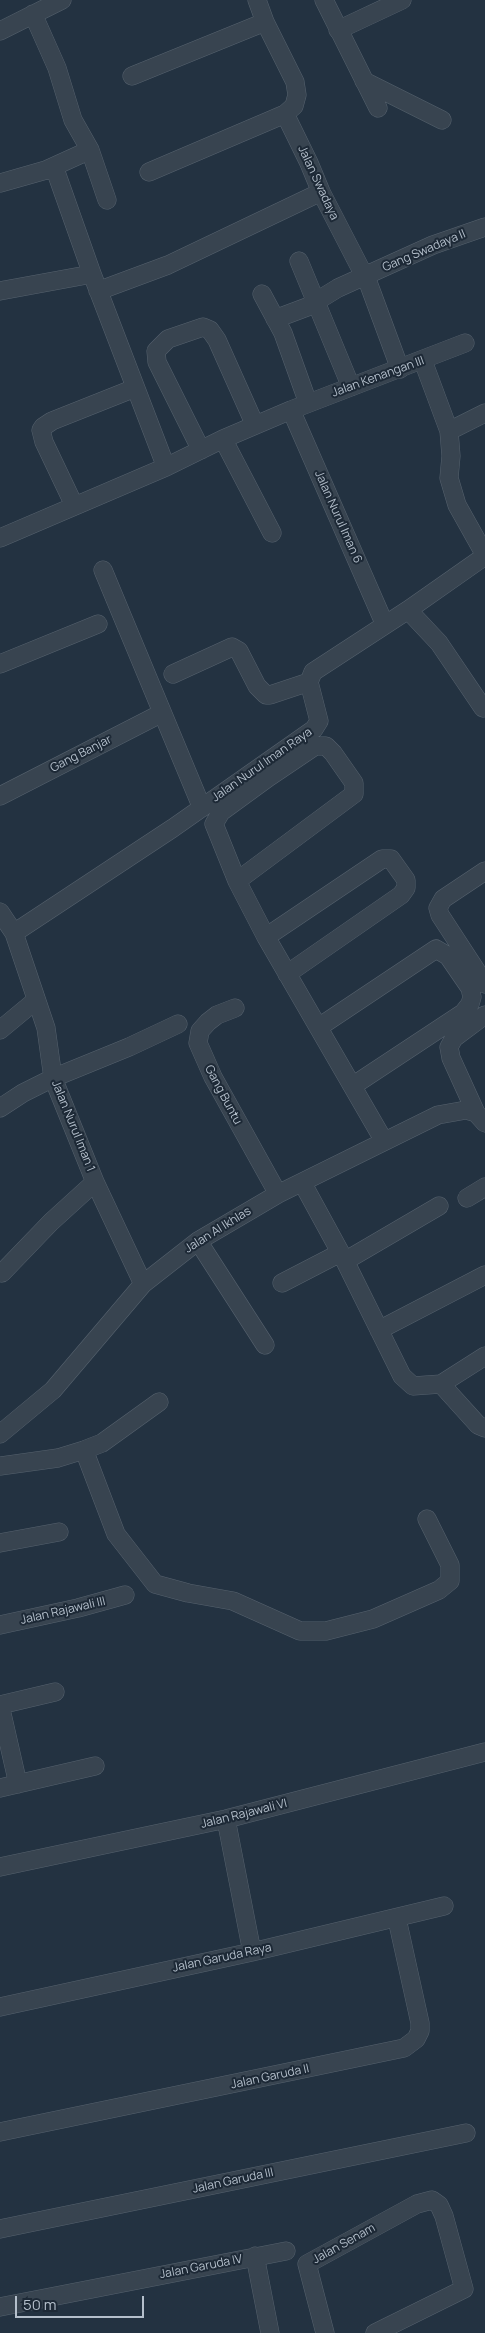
<!DOCTYPE html>
<html>
<head>
<meta charset="utf-8">
<style>
  body { margin:0 }
  #map { position:relative; width:485px; height:2333px; overflow:hidden; background:#233241; font-family:Manrope,sans-serif }
  canvas { display:block }
  .scale { position:absolute; left:15px; top:2296px; width:129px; height:22px; box-sizing:border-box; border:2px solid #b4bfcb; border-top:0; padding-left:6px; font-size:15px; line-height:18px; white-space:nowrap; color:#b4bfcb; -webkit-text-stroke:4px #1d2936; paint-order:stroke }
</style>
</head>
<body>
<div id="map">
<canvas width="485" height="2333"></canvas>
<div class="scale">50 m</div>
</div>
<script>
const g = document.querySelector('canvas').getContext('2d');
g.lineJoin = 'round';
function toPath(rows) {
  const path = new Path2D();
  for (const r of rows) {
    path.moveTo(r[0], r[1]);
    for (let i = 2; i < r.length; i += 2) path.lineTo(r[i], r[i + 1]);
  }
  return path;
}
function strokePath(path, color, width, dash) {
  g.strokeStyle = color;
  g.lineWidth = width;
  g.lineCap = dash ? 'butt' : 'round';
  g.setLineDash(dash || []);
  g.stroke(path);
}
function write(font, color, halo, rows, align = 'center') {
  g.font = font + ' Manrope,sans-serif';
  g.lineWidth = 4;
  g.setLineDash([]);
  g.textBaseline = 'middle';
  g.strokeStyle = halo;
  g.fillStyle = color;
  for (const [text, x, y, turn = 0] of rows) {
    g.save();
    g.translate(x, y);
    g.rotate((+turn || 0) * Math.PI / 180);
    g.textAlign = isNaN(turn) ? turn : align;
    if (halo) g.strokeText(text, 0, 0);
    g.fillText(text, 0, 0);
    g.restore();
  }
}
const minor = toPath([
  [324,0,378,108],
  [33,14,57,68,73,120,90,150,107,200],
  [338,30,402,0],
  [0,31,62,0],
  [132,76,265,22],
  [364,81,442,120],
  [285,114,309,163,321,192,369,285,400,369],
  [46,170,90,150],
  [149,172,285,114,294,106,297,95,295,82,265,22,257,0],
  [0,183,46,170,53,171,57,175,92,274,166,467],
  [299,261,351,387],
  [0,291,92,274],
  [98,291,168,265,321,192],
  [262,294,283,333,308,403],
  [275,319,307,307,338,288,433,245,485,227],
  [423,361,449,431,451,456,449,478,457,505,485,555],
  [291,410,385,625],
  [449,431,485,413],
  [223,439,272,533],
  [201,450,157,362,156,351,168,339,203,327,210,330,217,340,255,425],
  [74,505,44,442,41,430,43,427,52,421,135,388],
  [0,538,166,467,223,439,291,410,465,343],
  [103,570,202,808],
  [408,610,439,643,483,708],
  [0,664,98,624],
  [173,674,232,647,239,651,257,686,266,695,270,695,309,682],
  [0,796,162,713],
  [485,871,443,899,438,908,440,915,485,984],
  [237,881,354,794,354,783,333,753,326,746,315,746,269,777,221,812,214,824,237,881,266,937,384,1141],
  [0,912,14,933,46,1028,53,1078,95,1182,143,1284],
  [14,933,173,828,314,729,319,721,309,682,313,672,408,610,485,556],
  [266,937,382,859,391,859,406,880,406,888,401,895,287,974],
  [235,1008,217,1015,208,1022,200,1031,198,1043,213,1077,278,1194],
  [319,1027,436,949,448,956,470,988,472,997,470,1004,463,1013,354,1085],
  [0,1030,35,1001],
  [0,1108,23,1093,53,1078,129,1047,178,1024],
  [476,1113,451,1058,449,1047,454,1038,485,1015],
  [303,1184,345,1261,402,1376,413,1386,441,1384,478,1425,485,1428],
  [467,1198,485,1187],
  [198,1241,265,1345],
  [345,1261,439,1206],
  [2,1273,51,1222,95,1182],
  [282,1283,340,1253],
  [379,1330,485,1275],
  [441,1384,485,1356],
  [0,1434,53,1390,143,1284,198,1241,278,1194,438,1115,466,1110,476,1113,485,1123],
  [84,1450,116,1534,155,1584,188,1593,233,1601,300,1631,326,1631,373,1619,439,1590,450,1581,450,1565,427,1519],
  [0,1466,58,1458,84,1450,102,1443,159,1402],
  [0,1543,59,1532],
  [0,1625,78,1608,125,1595],
  [0,1705,18,1784],
  [0,1705,55,1692],
  [0,1788,95,1766],
  [226,1819,252,1952],
  [0,1867,226,1819,485,1752],
  [0,2007,252,1952,444,1906],
  [0,2132,404,2048,416,2039,420,2031,420,2023,397,1919],
  [0,2229,466,2133],
  [255,2256,270,2333],
  [0,2307,286,2251],
  [325,2333,307,2264,417,2204,432,2200,439,2205,444,2216,464,2289,375,2333]
]);
const streetNames = [
  ["Jalan Swadaya",318,183,65],
  ["Gang Swadaya II",424,251,-23],
  ["Jalan Kenangan III",378,377,-20],
  ["Jalan Nurul Iman 6",338,517,66],
  ["Gang Banjar",81,754,-27],
  ["Jalan Nurul Iman Raya",262,765,-35],
  ["Gang Buntu",223,1095,62],
  ["Jalan Nurul Iman 1",73,1126,68],
  ["Jalan Al Ikhlas",218,1230,-32],
  ["Jalan Rajawali III",63,1611,-13],
  ["Jalan Rajawali VI",244,1814,-14],
  ["Jalan Garuda Raya",222,1958,-12],
  ["Jalan Garuda II",270,2077,-12],
  ["Jalan Garuda III",233,2181,-12],
  ["Jalan Senam",344,2244,-29],
  ["Jalan Garuda IV",201,2267,-11]
];
strokePath(minor, '#56626e', 19);
strokePath(minor, '#384450', 18);
write('12px', '#b4bfcb', '#1d2936', streetNames);
</script>
</body>
</html>
